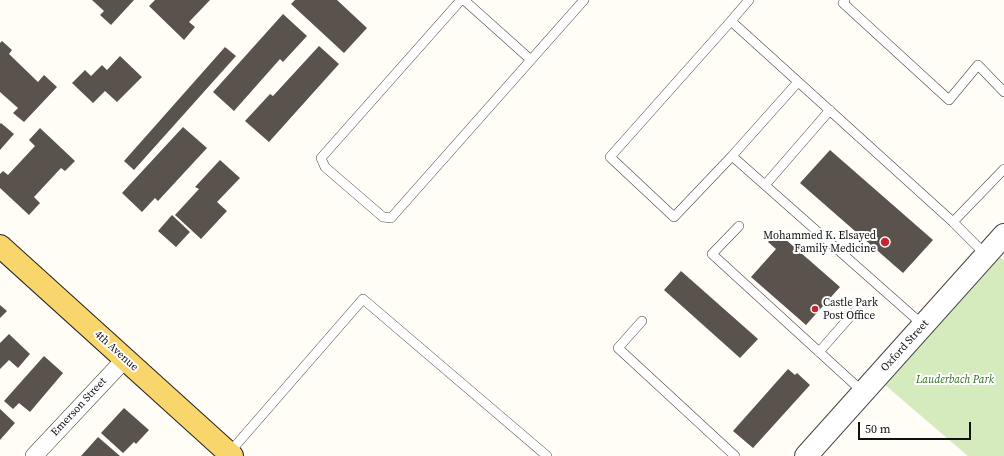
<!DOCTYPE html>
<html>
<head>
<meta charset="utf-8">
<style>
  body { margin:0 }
  #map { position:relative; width:1004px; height:456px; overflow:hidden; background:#fffdf5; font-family:"Source Serif 4",serif }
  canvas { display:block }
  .scale { position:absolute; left:858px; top:422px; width:113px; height:18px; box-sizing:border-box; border:2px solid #111; border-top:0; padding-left:5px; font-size:12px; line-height:14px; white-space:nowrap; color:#111; -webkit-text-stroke:3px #fff; paint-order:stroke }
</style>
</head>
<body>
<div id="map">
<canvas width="1004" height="456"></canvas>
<div class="scale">50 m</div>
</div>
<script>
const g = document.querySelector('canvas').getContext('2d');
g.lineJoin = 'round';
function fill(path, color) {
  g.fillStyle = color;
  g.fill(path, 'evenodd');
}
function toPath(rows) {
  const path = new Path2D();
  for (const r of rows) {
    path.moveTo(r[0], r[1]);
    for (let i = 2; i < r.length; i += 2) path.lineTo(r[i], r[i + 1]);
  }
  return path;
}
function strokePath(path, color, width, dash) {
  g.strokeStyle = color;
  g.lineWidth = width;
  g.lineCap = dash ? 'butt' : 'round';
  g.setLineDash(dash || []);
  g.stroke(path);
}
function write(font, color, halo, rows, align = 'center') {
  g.font = font + ' "Source Serif 4",serif';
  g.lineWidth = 4;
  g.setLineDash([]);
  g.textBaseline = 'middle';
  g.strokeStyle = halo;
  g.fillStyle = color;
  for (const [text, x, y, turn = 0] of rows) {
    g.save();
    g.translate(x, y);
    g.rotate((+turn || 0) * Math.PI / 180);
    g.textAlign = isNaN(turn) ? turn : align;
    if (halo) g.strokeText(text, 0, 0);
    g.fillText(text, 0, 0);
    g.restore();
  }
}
const green = toPath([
  [999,256,1004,260,1004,456,968,456,885,385]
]);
const building = toPath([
  [92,0,134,0,111,25,100,15,104,11],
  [155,0,210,0,189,22,195,27,184,40,149,6],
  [295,0,337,0,367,28,344,53,291,4],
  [283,14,307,36,283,62,280,59,234,111,213,92],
  [2,41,12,50,9,54,38,82,44,75,57,87,24,122,13,113,18,108,0,92,0,43],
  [319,46,339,64,269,142,245,121,270,94,273,96],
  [225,47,236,56,134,170,124,161],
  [120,56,142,77,117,102,105,91,93,103,72,83,85,70,91,76,102,65,107,70],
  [1,123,14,134,0,150,0,124],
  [183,127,207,148,158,201,155,198,142,212,122,193],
  [40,128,75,161,65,171,61,168,34,197,40,203,29,215,0,188,0,174,3,171,8,175,35,146,29,140],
  [830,150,933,240,903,273,800,183],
  [220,160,240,178,217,202,227,211,201,239,175,215,199,189,195,187],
  [172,215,190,232,176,247,158,231],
  [777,232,840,287,806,325,751,277,776,249,768,242],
  [681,271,758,339,740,358,664,290],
  [0,305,7,311,0,318],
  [9,334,30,354,18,368,9,360,0,369,0,343],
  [44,356,63,373,30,412,19,403,13,409,4,401],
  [788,369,795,375,797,373,810,385,753,448,733,431],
  [124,408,149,430,136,444,134,442,123,453,101,433],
  [0,409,15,423,0,440],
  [98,437,120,456,81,456]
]);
const service = toPath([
  [461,0,321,158,325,167,383,217,391,218,584,0],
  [464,0,531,60],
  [845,0,843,3,949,100,978,65,1004,92],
  [731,21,749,0],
  [732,156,798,82],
  [765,185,830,110],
  [953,222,1004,169],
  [739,226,712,254,863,392],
  [642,321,618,348,735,456],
  [923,325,732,156,674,217,610,157,731,21,953,222,986,255],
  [819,352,855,311],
  [229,453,363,299,547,456]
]);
const minor = toPath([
  [34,456,125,359]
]);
const tertiary = toPath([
  [806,456,1004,235]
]);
const primary = toPath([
  [0,246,232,456]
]);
const markers = [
  [885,242,5,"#c4262e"],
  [815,309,4,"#c4262e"]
];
const poiNames = [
  ["Mohammed K. Elsayed",876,236],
  ["Family Medicine",876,249],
  ["Castle Park",823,303,"left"],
  ["Post Office",823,316,"left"]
];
const streetNames = [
  ["Oxford Street",905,346,-48],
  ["4th Avenue",116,351,42],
  ["Emerson Street",79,407,-47]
];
const parkNames = [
  ["Lauderbach Park",955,380]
];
fill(green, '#d5ebbd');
fill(building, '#5a524d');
strokePath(service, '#444', 10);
strokePath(minor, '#444', 18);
strokePath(tertiary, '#444', 24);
strokePath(primary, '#222', 24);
strokePath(service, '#fff', 9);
strokePath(minor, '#fff', 17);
strokePath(tertiary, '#fff', 22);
strokePath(primary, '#f9d66b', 22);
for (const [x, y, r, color] of markers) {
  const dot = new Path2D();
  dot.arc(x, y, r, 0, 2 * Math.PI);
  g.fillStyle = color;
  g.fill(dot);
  strokePath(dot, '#fff', 1.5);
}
write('11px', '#111', '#fff', poiNames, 'right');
write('11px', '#111', '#fff', streetNames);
write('italic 11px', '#2f6b1f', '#fff', parkNames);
</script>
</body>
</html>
